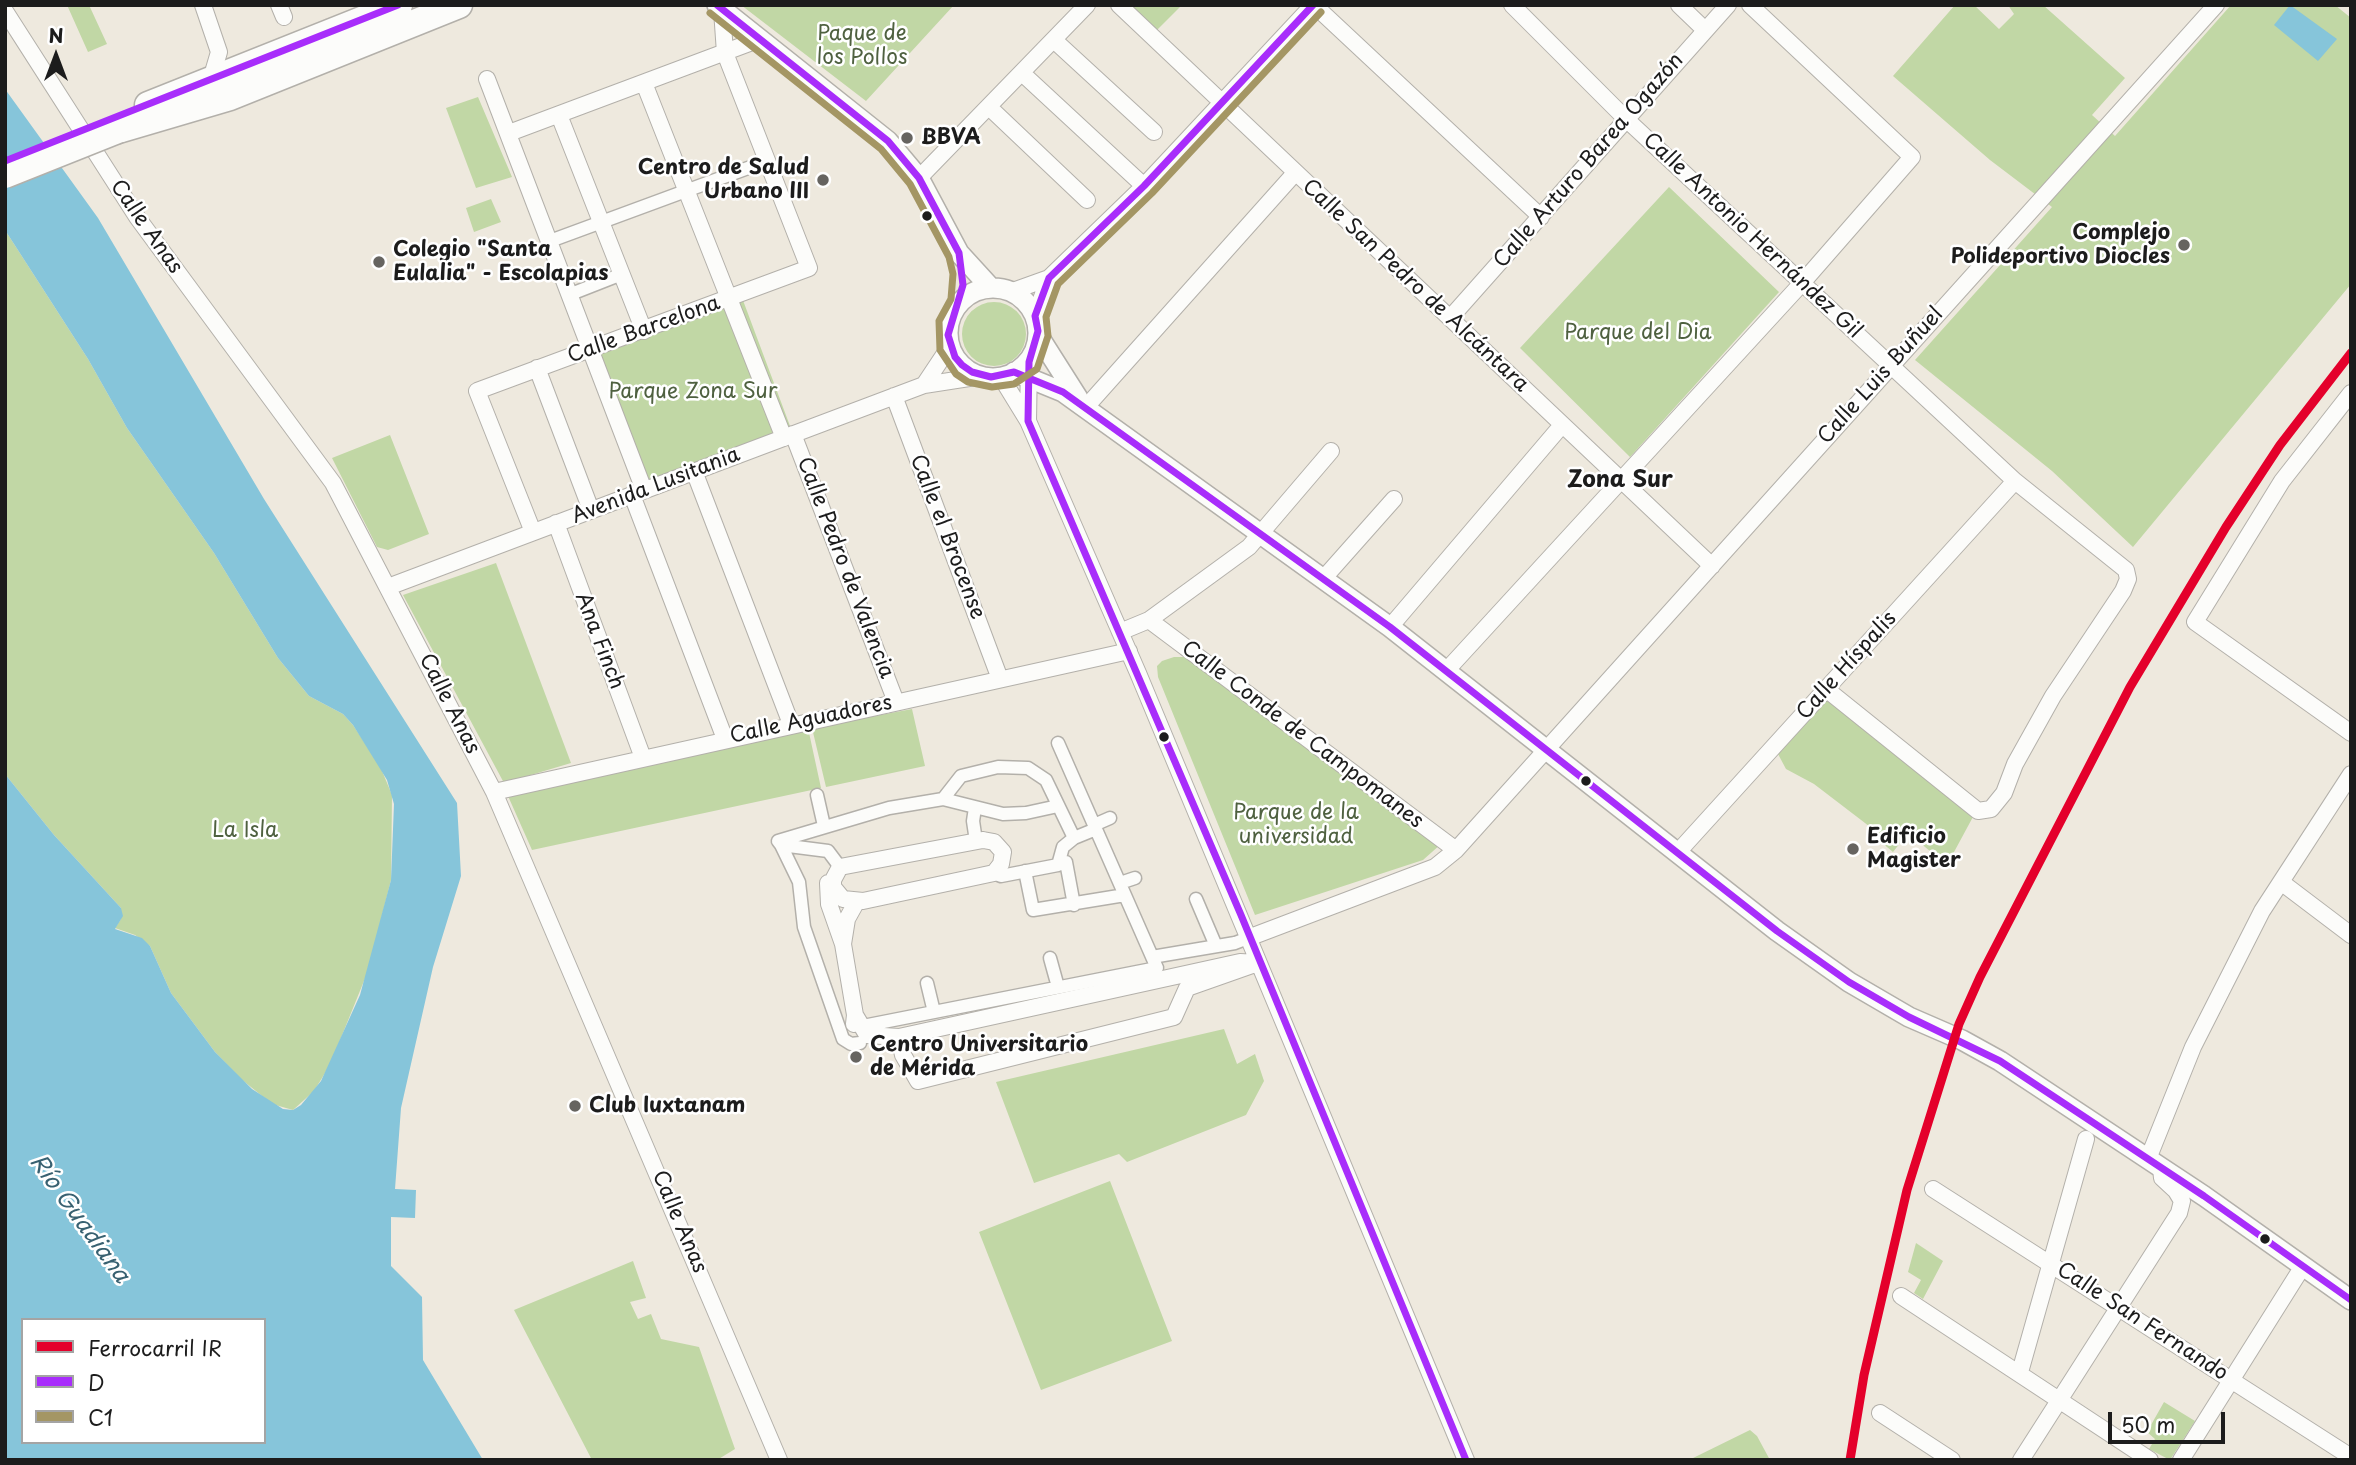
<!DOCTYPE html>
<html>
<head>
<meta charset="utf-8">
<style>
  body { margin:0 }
  #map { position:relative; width:2356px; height:1465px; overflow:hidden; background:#eee9de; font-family:"Playpen Sans",sans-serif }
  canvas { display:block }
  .frame { position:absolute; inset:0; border:7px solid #1c1c1c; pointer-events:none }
  .legend { position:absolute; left:21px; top:1318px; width:245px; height:126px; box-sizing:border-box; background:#fff; border:2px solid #a4a4a4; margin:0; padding:9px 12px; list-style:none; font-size:21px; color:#1c1c1c }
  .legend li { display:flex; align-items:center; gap:14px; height:35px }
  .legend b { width:35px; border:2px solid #a4a4a4 }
  .north { position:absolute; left:21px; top:21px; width:70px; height:70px; -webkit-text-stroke:5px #fff; paint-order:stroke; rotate:0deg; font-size:19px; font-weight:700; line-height:28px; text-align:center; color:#1c1c1c }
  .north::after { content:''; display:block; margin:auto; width:24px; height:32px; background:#1c1c1c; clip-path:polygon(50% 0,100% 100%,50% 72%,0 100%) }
  .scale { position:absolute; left:2108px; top:1412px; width:117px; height:32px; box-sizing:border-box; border:4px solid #1c1c1c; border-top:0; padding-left:9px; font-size:21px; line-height:24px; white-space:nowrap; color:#1c1c1c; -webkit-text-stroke:5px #fff; paint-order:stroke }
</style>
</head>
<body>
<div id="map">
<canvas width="2356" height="1465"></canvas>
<div class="frame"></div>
<ul class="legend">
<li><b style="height:9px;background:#e4002b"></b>Ferrocarril IR</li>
<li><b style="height:9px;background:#a82dfb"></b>D</li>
<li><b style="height:9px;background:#a49664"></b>C1</li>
</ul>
<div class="north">N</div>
<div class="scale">50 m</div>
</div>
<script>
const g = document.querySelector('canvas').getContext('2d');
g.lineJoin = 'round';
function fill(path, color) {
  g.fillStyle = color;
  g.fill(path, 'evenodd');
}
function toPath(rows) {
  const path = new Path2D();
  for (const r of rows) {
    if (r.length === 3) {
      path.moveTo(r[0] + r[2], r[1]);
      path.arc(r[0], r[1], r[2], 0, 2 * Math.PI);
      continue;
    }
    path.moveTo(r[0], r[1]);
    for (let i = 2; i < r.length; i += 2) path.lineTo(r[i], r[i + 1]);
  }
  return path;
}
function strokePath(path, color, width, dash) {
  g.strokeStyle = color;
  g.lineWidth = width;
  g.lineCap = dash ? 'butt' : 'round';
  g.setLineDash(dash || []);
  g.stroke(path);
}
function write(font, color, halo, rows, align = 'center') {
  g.font = font + ' "Playpen Sans",sans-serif';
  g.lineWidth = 5;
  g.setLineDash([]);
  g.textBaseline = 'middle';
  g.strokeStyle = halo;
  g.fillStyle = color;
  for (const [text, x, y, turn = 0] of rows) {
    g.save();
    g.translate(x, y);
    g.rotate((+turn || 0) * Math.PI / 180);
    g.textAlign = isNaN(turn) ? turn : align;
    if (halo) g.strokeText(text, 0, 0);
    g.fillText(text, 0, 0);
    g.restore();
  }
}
const green = toPath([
  [67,5,89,5,107,44,88,52],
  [741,5,954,5,866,101],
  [1130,5,1182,5,1156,31],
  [1955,5,1974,5,1999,29,2014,14,2008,5,2043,5,2125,78,2092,115,2115,136,2231,5,2335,5,2351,18,2351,284,2133,547,2052,471,1915,360,2052,207,1990,160,1893,76],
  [478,97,512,177,476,188,446,108],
  [1669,187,1779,292,1630,457,1520,348],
  [491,199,501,222,474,232,466,208],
  [5,230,88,359,127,428,214,553,278,658,309,696,343,714,353,725,380,766,392,795,391,880,368,971,330,1065,314,1091,293,1110,272,1104,241,1079,215,1052,171,993,150,946,135,935,115,928,121,919,121,908,54,835,5,774],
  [741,295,793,434,644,490,592,349],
  [994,334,32],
  [390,435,429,534,388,550,377,547,332,458],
  [496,563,571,763,504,783,403,595],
  [1174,657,1189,657,1441,844,1423,860,1255,915,1158,677,1157,666,1162,661],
  [1825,699,1974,815,1947,865,1908,833,1893,852,1881,842,1885,839,1865,823,1814,784,1786,769,1778,754],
  [912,709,925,766,826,787,812,728],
  [808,728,821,788,532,850,508,796],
  [1224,1029,1237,1064,1255,1054,1264,1081,1246,1115,1127,1162,1119,1154,1034,1183,996,1082],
  [1110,1181,1172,1341,1041,1390,979,1232],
  [1916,1243,1943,1261,1923,1299,1914,1293,1921,1280,1908,1272],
  [633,1261,646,1298,630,1302,638,1319,651,1314,661,1339,699,1347,735,1449,717,1460,592,1460,514,1310],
  [2164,1402,2195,1421,2170,1460,2149,1449,2155,1439,2147,1432],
  [1750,1430,1757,1436,1770,1460,1689,1460]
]);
const water = toPath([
  [2290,5,2337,39,2318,61,2274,25],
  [5,89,98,218,264,499,457,803,461,876,433,967,401,1108,395,1189,416,1190,415,1218,391,1217,391,1266,422,1297,423,1360,483,1460,5,1460,5,774,54,835,121,908,123,916,115,929,142,938,150,946,171,993,215,1052,252,1089,283,1109,293,1110,301,1105,321,1081,360,995,391,880,394,804,387,780,353,725,343,714,309,696,278,658,214,553,127,428,88,359,5,230],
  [23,1320,264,1320,264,1442,23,1442]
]);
const pedestrian = toPath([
  [550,241,767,161],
  [571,294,622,274],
  [817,795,824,826],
  [943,799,1003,814,1026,813,1058,806],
  [975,808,973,821,976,841],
  [1094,825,1110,818],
  [781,845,799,882,804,927,843,1039,851,1044,860,1043],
  [1058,865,1066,862,1074,905],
  [840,867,828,851,781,845,778,841,889,808,943,799,961,776,998,767,1028,768,1046,780,1074,838],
  [1025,871,1033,910,1125,895],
  [994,873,1001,876,1058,865,1063,847,1074,838,1096,829],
  [1120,883,1135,878],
  [1196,899,1216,946],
  [1152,957,1235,943,1248,938],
  [1050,958,1058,987],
  [927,983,934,1012],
  [863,1026,1157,968,1058,743]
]);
const minor = toPath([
  [203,5,219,52,214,69],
  [279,5,284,17],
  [1119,5,1712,566],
  [1314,5,1541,217],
  [1512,5,1627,120,2015,481,2126,570,2128,579,2123,591,2053,696,2015,764,2004,793,1991,809,1978,811,1826,689],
  [1679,5,1705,30],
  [5,11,137,217,333,483,494,792,779,1460],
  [1055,41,1154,132],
  [1023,74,1144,186],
  [487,79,644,490],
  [644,83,784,438],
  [990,108,1087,200],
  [559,115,644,331],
  [509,133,760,39],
  [919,178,1087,5],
  [1010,292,1049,278,1144,186,1313,5],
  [1035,316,1049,278],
  [1451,317,1728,5],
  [537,368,591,510],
  [1001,377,1028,421,1138,673,1466,1460],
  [924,385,950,346],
  [2351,393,2282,481,2195,622,2351,733],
  [894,396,1000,679],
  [1086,407,1295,173],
  [1028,421,1029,362],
  [793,434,896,702],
  [694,471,791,724],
  [632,495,725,739],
  [556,523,643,758],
  [533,532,477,391,809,268,725,53,722,10],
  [1323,579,1394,499],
  [388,587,924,385,982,376],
  [1149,620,1456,850],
  [1390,627,1562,425],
  [1120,632,1149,620,1249,547,1331,451],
  [1446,671,1802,283,1912,157,1750,5],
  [494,792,1129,651],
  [983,840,994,842,1003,852,1001,864,994,873,863,901,843,899,833,887,833,880,840,867,983,840],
  [1678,852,2015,481],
  [2281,882,2351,935],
  [828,883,829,904,843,944,855,1015,854,1024],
  [1248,938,1435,867,1456,850,2216,5],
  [843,944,847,919,857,901],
  [855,1015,867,1035,899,1037,1240,962,1258,963,1187,988,1174,1017,918,1081,903,1055,899,1037],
  [2148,1159,2193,1047,2262,911,2351,774],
  [1933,1189,2351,1457],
  [1901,1296,2150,1460],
  [2020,1372,2086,1139],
  [1880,1413,1952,1460],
  [2021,1460,2179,1213,2182,1201,2176,1191,2162,1178,2161,1168],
  [2181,1460,2303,1266]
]);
const tertiary = toPath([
  [717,5,888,141,919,178,959,253,991,288],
  [993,333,45],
  [1038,335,1078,398],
  [1014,372,1063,392,1390,627,1777,931,1849,982,1909,1017,1962,1040,2000,1061,2204,1196,2351,1300]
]);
const trunk = toPath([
  [148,105,399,5],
  [118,130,230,97,459,5]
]);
const trunkBridge = toPath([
  [5,175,118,130]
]);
const bus1 = toPath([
  [717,5,888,141,919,178,959,253,963,285,948,335,955,357,962,365,972,372,991,377,1014,372,1063,392,1390,627,1777,931,1849,982,1909,1017,2000,1061,2204,1196,2351,1300],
  [1313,5,1144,186,1049,278,1035,316,1038,331,1029,362,1028,421,1241,915,1466,1460],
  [5,161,398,5]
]);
const bus2 = toPath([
  [710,13,881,149,910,184,949,257,953,274,951,299,939,321,940,350,956,374,968,382,992,387,1014,384,1037,369,1048,336,1046,317,1058,284,1152,193,1321,12]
]);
const rail1 = toPath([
  [1850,1460,1864,1375,1907,1190,1959,1024,1980,977,2130,687,2226,527,2280,445,2351,353]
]);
const markers = [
  [907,138,7,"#666460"],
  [823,180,7,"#666460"],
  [927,216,6,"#1c1c1c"],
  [2184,245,7,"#666460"],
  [379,262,7,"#666460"],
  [1164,737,6,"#1c1c1c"],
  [1586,781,6,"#1c1c1c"],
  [1853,849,7,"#666460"],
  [856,1057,7,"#666460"],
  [575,1106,7,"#666460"],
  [2265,1239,6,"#1c1c1c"]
];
const parkNames = [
  ["Paque de",862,34],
  ["los Pollos",862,58],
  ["Parque del Dia",1638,333],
  ["Parque Zona Sur",693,392],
  ["Parque de la",1296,813],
  ["universidad",1296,837],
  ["La Isla",245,831]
];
const poiNames = [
  ["BBVA",921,138],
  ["Centro de Salud",809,168,"right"],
  ["Urbano III",809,192,"right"],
  ["Complejo",2170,233,"right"],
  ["Polideportivo Diocles",2170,257,"right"],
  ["Colegio \"Santa",393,250],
  ["Eulalia\" - Escolapias",393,274],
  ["Edificio",1867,837],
  ["Magister",1867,861],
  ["Centro Universitario",870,1045],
  ["de Mérida",870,1069],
  ["Club Iuxtanam",589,1106]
];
const streetNames = [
  ["Calle Arturo Barea Ogazón",1589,161,-49],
  ["Calle Anas",146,227,55],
  ["Calle Antonio Hernández Gil",1752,236,43],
  ["Calle San Pedro de Alcántara",1415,286,43],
  ["Calle Barcelona",644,330,-20],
  ["Calle Luis Buñuel",1881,376,-48],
  ["Avenida Lusitania",656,486,-21],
  ["Calle el Brocense",947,537,69],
  ["Calle Pedro de Valencia",845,568,69],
  ["Ana Finch",599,641,69],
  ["Calle Híspalis",1847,666,-48],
  ["Calle Anas",449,704,63],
  ["Calle Aguadores",811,720,-12],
  ["Calle Conde de Campomanes",1302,735,37],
  ["Calle Anas",679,1222,67],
  ["Calle San Fernando",2142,1322,33]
];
const neighbourhoodNames = [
  ["Zona Sur",1620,481]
];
const waterNames = [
  ["Río Guadiana",79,1219,54]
];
fill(green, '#c1d7a5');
fill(water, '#86c5da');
strokePath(pedestrian, '#b3b0aa', 15);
strokePath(minor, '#b3b0aa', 18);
strokePath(tertiary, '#b3b0aa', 22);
strokePath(trunk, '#b3b0aa', 29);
strokePath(pedestrian, '#fcfcfa', 12);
strokePath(minor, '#fcfcfa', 16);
strokePath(tertiary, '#fcfcfa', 19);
strokePath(trunk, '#fcfcfa', 26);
strokePath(trunkBridge, '#b3b0aa', 29, []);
strokePath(trunkBridge, '#fcfcfa', 26);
strokePath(bus1, '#a82dfb', 7);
strokePath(bus2, '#a49664', 7);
strokePath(rail1, '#e4002b', 9);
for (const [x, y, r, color] of markers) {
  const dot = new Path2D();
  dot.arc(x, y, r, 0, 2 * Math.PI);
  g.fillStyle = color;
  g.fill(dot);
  strokePath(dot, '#fff', 2.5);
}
write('21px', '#4f6140', '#fff', parkNames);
write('bold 21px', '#1c1c1c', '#fff', poiNames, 'left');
write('21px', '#1c1c1c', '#fff', streetNames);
write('bold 23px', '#1c1c1c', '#fff', neighbourhoodNames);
write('italic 23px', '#386171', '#fff', waterNames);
</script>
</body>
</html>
